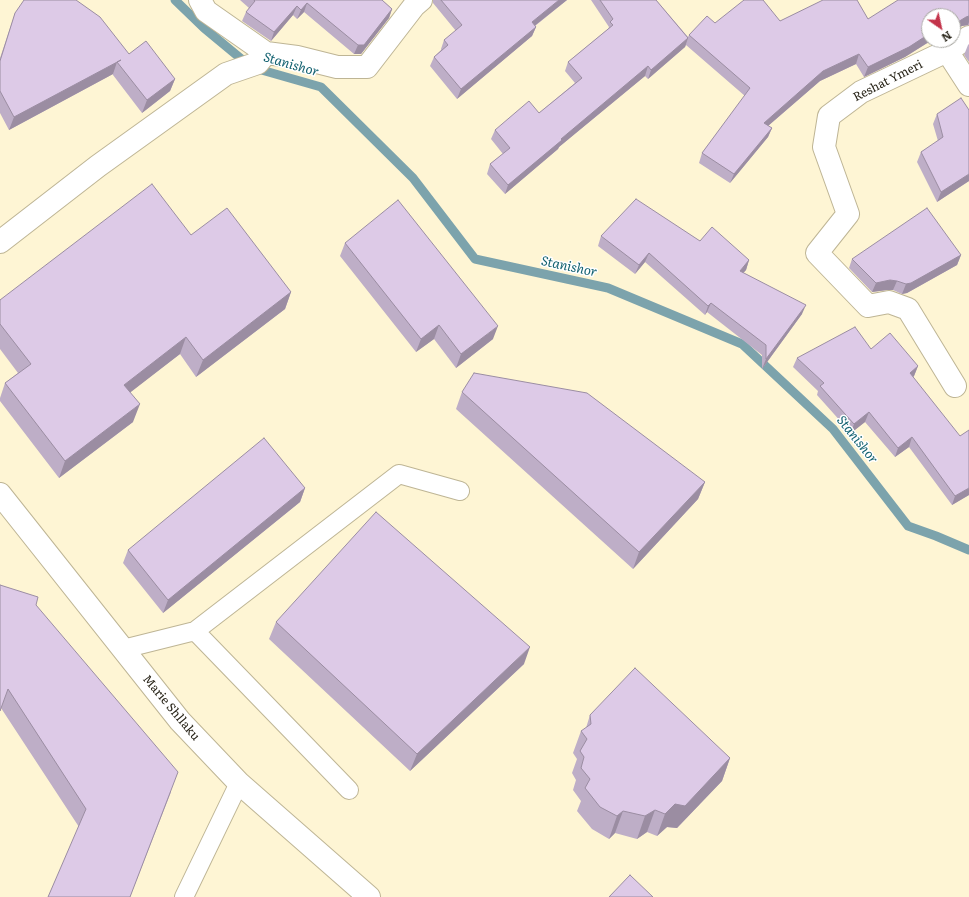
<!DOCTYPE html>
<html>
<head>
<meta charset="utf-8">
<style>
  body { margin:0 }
  #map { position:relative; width:969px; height:897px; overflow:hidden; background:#fef5d4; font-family:Literata,serif }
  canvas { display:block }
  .north { position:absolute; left:921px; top:8px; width:40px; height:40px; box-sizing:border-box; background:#fff; border:1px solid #a9a8a3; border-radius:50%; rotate:146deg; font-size:11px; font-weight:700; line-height:16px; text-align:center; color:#292519 }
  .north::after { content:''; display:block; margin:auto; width:14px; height:18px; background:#c3334a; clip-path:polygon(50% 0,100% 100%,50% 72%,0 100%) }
</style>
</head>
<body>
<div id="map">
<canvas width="969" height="897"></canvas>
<div class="north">N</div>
</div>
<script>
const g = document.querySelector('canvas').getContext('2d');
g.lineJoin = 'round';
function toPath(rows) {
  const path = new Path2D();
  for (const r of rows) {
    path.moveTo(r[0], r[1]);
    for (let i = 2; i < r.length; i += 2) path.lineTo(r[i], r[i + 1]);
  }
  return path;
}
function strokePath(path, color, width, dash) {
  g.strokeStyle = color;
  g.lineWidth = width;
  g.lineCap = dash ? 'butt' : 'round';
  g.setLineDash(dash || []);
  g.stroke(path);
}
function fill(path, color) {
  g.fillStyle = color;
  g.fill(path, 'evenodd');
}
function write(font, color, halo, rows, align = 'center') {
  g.font = font + ' Literata,serif';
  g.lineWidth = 3;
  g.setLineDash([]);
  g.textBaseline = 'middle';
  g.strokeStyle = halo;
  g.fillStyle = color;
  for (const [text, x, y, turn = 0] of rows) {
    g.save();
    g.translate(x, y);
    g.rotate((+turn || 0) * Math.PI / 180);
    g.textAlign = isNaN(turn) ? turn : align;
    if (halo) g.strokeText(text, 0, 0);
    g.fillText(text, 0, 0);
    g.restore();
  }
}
const stream = toPath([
  [175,0,204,28,251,67,321,87,413,178,475,259,608,288,742,344,833,429,908,526,936,536,969,550]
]);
const lane = toPath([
  [195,631,349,790],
  [123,649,195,631,399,474,460,491],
  [184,897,239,783]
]);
const street = toPath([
  [200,0,206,11,266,53,297,57,337,67,367,67,414,6,421,0],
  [947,51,969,85],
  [0,242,98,166,226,74,258,63,266,53],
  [955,386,908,309,889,302,868,306,817,253,848,214,824,147,829,116,861,92,947,51,969,37]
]);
const secondary = toPath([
  [0,494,180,721,239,783,369,897]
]);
const wall = toPath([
  [240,0,382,0,392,9,389,18,361,54,354,54,304,12,297,19,293,15,271,41,242,21,246,12,249,8],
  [433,0,567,0,535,26,536,27,532,36,457,99,430,66,434,57,441,50,441,49,444,40,456,31,433,3],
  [591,0,656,0,688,37,689,35,715,23,780,21,868,19,969,0,969,25,962,26,929,16,929,40,932,40,905,57,864,77,856,64,820,81,768,126,772,128,768,137,730,183,699,163,702,153,745,96,686,45,685,47,648,79,645,76,559,147,558,149,505,194,487,174,490,164,503,154,491,139,495,130,539,113,575,83,565,71,568,62,608,29,609,27],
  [15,13,129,54,175,79,170,91,142,113,113,75,113,74,9,130,0,113,0,58],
  [969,44,969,62,964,55,968,45],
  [937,114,969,181,937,202,917,162,921,152,938,141,933,124],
  [191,235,291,292,285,309,196,377,180,354,130,392,133,422,59,478,0,401,0,398,5,383,18,373,0,349,0,300],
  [601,236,700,241,749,260,746,270,743,273,802,314,762,369,762,355,707,312,705,315,645,262,635,274,598,246],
  [345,243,493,339,456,368,434,339,416,352,340,256],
  [961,255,957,265,907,293,902,294,893,290,887,290,872,292,849,268,852,259],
  [871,349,918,366,914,376,913,377,969,495,952,505,909,447,895,457,865,422,851,433,817,395,818,391,793,367,797,358],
  [462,392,705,482,698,499,633,569,456,409],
  [305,488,300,502,163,613,123,563,128,550],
  [36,605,171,792,130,897,48,897,79,827,1,708],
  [276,622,524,664,410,771,269,639],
  [590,715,730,758,722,781,677,828,667,827,657,836,647,832,637,839,615,833,609,839,592,829,577,811,581,801,573,790,576,780,572,773,577,759,573,753,581,731,586,728]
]);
const shadedWall = toPath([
  [559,0,567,0,528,31,532,22],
  [307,3,304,12,297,19,301,10],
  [297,6,293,15,271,41,274,32],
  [392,9,389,18,361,54,354,54,358,45],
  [969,16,969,22,968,25,962,26,953,32,953,25,966,17],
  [536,27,532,36,457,99,461,89],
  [929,34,929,40,932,40,905,57,864,77,868,67],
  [688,38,685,47,648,79,651,70],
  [859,54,856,64,820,81,761,132,764,123,823,71],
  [121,60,117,62,113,74,9,130,14,117],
  [648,66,645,76,559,147,558,149,505,194,508,185,561,139],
  [175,79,170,91,142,113,147,100],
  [772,128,768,137,730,183,734,174],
  [969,174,969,181,937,202,941,192],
  [649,253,645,262,635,274,639,265],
  [961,255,957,265,907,293,902,294,906,284],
  [749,260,746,270,736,281,740,271],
  [890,280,897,281,893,290,887,290,872,292,876,283],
  [291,292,285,309,196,377,203,360],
  [711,303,707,312,705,315,708,306],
  [806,305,802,314,762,369,766,359],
  [439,325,434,339,416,352,421,339],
  [498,326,493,339,456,368,461,354],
  [186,337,180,354,118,402,124,385],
  [918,366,914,376,907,383,910,373],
  [140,404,133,422,59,478,65,461],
  [869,412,865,422,851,433,854,424],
  [912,437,909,447,895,457,898,448],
  [705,482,698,499,633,569,639,552],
  [305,488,300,502,163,613,168,600],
  [969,488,969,495,952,505,955,496],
  [530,647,524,664,410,771,417,754],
  [730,758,722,781,677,828,667,827,657,836,665,814,675,804],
  [655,810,647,832,637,839,645,816],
  [623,811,615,833,609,839,617,816]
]);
const building = toPath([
  [24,0,76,0,100,17,129,54,146,41,175,79,147,100,117,62,121,60,14,117,0,91,0,61,15,13,24,0],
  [254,0,382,0,392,9,364,45,358,45,307,3,301,10,297,6,274,32,246,12,255,1,254,0],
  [441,0,559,0,532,22,536,27,461,89,434,57,448,45,444,40,462,25,441,0],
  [600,0,656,0,688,38,651,70,648,66,561,139,562,140,508,185,490,164,510,148,495,130,529,101,539,113,582,78,568,62,613,25,610,22,613,19,600,0],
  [744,0,763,0,780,21,823,0,857,0,868,19,898,0,969,0,969,16,966,17,953,25,953,16,929,16,929,34,909,47,868,67,859,54,823,71,764,123,772,128,734,174,702,153,750,88,689,35,707,16,715,23,744,0],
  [961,98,969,110,969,174,941,192,921,152,943,137,937,114,961,98],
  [152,184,191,235,227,208,291,292,203,360,186,337,124,385,140,404,65,461,5,383,31,364,0,324,0,300,152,184],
  [636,199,700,241,712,227,749,260,740,271,806,305,766,359,766,345,711,303,708,306,649,253,639,265,601,236,636,199],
  [398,200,498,326,461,354,439,325,421,339,345,243,398,200],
  [927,208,961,255,911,283,906,284,897,281,890,280,876,283,852,259,927,208],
  [855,327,871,349,890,333,918,366,910,373,960,436,969,430,969,488,955,496,912,437,898,448,869,412,854,424,820,386,824,383,797,358,855,327],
  [474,373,587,393,705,482,639,552,462,392,474,373],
  [264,438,305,488,168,600,128,550,264,438],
  [376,512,530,647,417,754,276,622,376,512],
  [0,585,38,597,36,605,178,772,130,897,48,897,86,809,8,689,0,711,0,585],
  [635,668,730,758,685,806,675,804,665,814,655,810,645,816,623,811,617,816,600,807,585,788,590,779,581,768,584,757,580,751,587,739,581,731,591,724,590,715,635,668],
  [630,875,653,897,609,897,630,875]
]);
const streetNames = [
  ["Reshat Ymeri",888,81,-27],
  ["Marie Shllaku",171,708,50]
];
const waterNames = [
  ["Stanishor",291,65,16],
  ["Stanishor",569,267,12],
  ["Stanishor",857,440,51]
];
strokePath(stream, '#7ca3ac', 9);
strokePath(lane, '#beb595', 20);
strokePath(street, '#beb595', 24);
strokePath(secondary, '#beb595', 24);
strokePath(lane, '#fff', 18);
strokePath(street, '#fff', 22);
strokePath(secondary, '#fff', 22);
fill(wall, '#beaec7');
fill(shadedWall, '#9b8da2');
fill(building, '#ddcae7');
strokePath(building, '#9b8da2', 1);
write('12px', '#292519', '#fff', streetNames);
write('italic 13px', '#136271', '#fff', waterNames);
</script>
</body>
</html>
